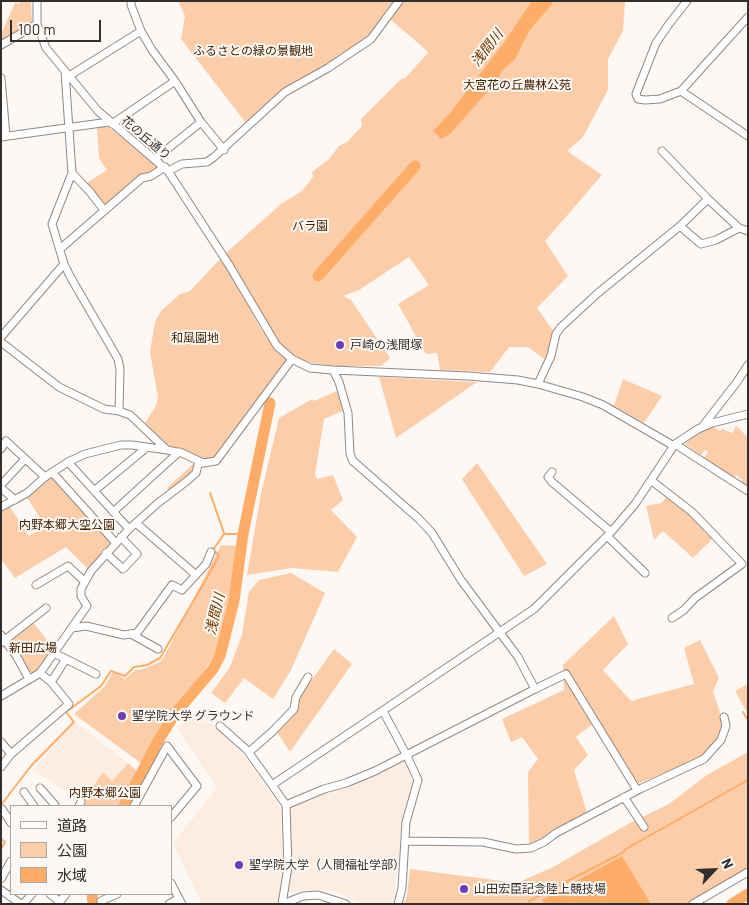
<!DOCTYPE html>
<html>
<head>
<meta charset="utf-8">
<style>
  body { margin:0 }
  #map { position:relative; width:749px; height:905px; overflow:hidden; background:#fef8f4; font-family:Barlow,"Noto Sans JP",sans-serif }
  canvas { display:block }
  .frame { position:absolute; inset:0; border:2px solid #322f2c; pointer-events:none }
  .legend { position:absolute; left:10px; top:805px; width:162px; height:90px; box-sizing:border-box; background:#fef8f4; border:1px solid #aca8a4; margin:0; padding:6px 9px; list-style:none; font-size:15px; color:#322f2c }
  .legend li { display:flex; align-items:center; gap:10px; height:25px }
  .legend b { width:25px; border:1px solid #aca8a4 }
  .north { position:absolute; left:689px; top:845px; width:50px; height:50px; -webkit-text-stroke:4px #fef8f4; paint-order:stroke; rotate:65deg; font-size:14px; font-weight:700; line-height:20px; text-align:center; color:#322f2c }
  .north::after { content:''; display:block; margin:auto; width:18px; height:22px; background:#322f2c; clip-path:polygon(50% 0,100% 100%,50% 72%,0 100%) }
  .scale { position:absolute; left:10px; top:20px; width:91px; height:22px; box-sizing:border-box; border:2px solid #322f2c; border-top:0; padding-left:6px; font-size:15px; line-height:18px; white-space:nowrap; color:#322f2c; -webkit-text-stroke:4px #fef8f4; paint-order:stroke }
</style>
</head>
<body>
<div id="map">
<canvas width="749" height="905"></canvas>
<div class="frame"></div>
<ul class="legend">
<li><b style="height:6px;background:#fff"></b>道路</li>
<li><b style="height:14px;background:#fbcda8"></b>公園</li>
<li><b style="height:14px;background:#fdad67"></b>水域</li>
</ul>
<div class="north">N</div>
<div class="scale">100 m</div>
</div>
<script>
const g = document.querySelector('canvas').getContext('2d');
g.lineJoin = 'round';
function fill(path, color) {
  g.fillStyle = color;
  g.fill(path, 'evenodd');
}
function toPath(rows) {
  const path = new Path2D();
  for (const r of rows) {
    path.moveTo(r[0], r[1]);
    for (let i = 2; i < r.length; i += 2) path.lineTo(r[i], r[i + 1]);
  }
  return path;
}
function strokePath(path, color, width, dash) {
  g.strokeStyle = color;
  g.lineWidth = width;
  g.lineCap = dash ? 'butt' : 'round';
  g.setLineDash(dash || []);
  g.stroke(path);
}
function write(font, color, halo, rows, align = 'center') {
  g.font = font + ' Barlow,"Noto Sans JP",sans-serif';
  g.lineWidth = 4;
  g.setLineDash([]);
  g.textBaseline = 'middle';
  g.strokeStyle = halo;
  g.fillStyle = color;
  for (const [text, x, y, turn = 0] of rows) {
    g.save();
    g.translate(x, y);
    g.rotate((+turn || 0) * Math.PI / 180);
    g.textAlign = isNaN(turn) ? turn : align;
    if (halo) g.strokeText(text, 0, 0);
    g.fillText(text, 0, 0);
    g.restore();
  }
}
const built = toPath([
  [189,711,217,728,245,757,280,807,284,864,278,901,275,904,202,904,173,843,217,788,177,728],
  [75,722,128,763,112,781,103,772,83,802,33,770],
  [404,761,413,783,402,820,398,868,392,904,362,904,332,890,299,891,291,893,286,890,289,806,325,791,345,786]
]);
const green = toPath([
  [16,1,18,4,22,1,31,1,32,22,29,26,1,42,1,34],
  [178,1,399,1,371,39,296,83,246,123,181,39,185,16],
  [403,1,625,1,623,31,608,59,608,90,583,137,567,151,602,175,545,241,568,276,537,308,554,332,547,361,528,347,509,347,490,372,440,370,437,353,426,354,398,304,429,285,409,257,359,290,343,296,351,300,390,358,381,366,335,366,299,361,279,344,225,254,281,204,302,191,313,177,312,172,329,159,339,146,347,142,362,126,361,119,401,79,405,78,428,53,425,49,391,20],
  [107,126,159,167,140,177,126,187,124,191,105,206,85,184,107,170,99,158,97,128],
  [221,258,261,329,276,349,288,360,215,459,206,462,167,445,145,423,156,406,158,397,150,352,155,322,161,311,180,294,190,291],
  [379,377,477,382,396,438],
  [623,379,662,396,644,423,614,406],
  [337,391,345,410,324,419,315,474,317,479,333,475,343,500,331,510,357,537,338,572,291,568,247,575,261,494,279,418,312,399,314,401],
  [736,425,748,438,748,486,741,482,742,480,736,475,733,479,703,460,708,452,705,450,701,455,685,444,692,437,707,429,714,427,720,431,722,429,733,433],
  [477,463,547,564,524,576,462,479],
  [193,464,196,467,191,475,169,492,167,488],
  [53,475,111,542,89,570,66,547,15,578,1,559,1,512,10,507,29,536,45,526,26,496],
  [667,497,691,514,713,538,693,558,663,531,654,540,646,506,661,503],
  [221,545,237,546,229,616,216,654,197,681,166,718,142,764,74,714,104,687,113,672,125,679,135,670,141,670,160,662,165,655],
  [291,573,325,593,291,670,273,699,244,678,225,703,211,693,230,667,242,635,249,592,259,580],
  [614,616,628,644,603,670,631,701,694,684,684,648,700,640,719,678,713,691,724,725,719,738,703,757,637,784,594,723,576,737,588,755,574,770,587,813,553,831,542,840,529,847,528,772,538,759,522,737,511,742,502,719,564,690,563,665],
  [33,622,53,648,37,671,33,673,29,671,8,640],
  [334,649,352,664,290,752,277,732,297,711,301,695],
  [748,684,748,714,735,691],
  [748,752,748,868,688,904,404,904,407,895,410,869,517,883,553,867,628,824,669,804,707,775],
  [128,763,139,773,123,806,84,806,81,804,103,772,112,781]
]);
const water = toPath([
  [532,1,552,1,553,3,529,31,515,59,503,70,495,83,450,134,441,139,433,131,450,113,503,44],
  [622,856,651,904,544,904,542,900]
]);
const stream = toPath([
  [210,493,224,533],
  [743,712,748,720],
  [1,805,31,766,74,722,66,712,101,686,111,671,125,676,134,667,147,665,160,658,208,576,219,555,213,550,224,534,243,534],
  [1,839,5,842,1,849],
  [529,904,529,901,622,853,626,849,748,780]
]);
const river = toPath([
  [318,276,415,166],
  [124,806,158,741,174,715,213,669,220,656,234,601,243,534,270,403],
  [92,894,93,904],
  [732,904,748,894]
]);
const minor = toPath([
  [37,1,37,24,46,48,98,111,168,171,229,265,277,346,292,359,310,368,333,370,468,376,518,380,538,384,583,397,603,405,674,446],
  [131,1,131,5,141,31,152,50,175,81,201,122,224,150],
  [748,17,681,91,748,136],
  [1,45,37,24],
  [65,72,72,173,52,224,64,264,71,278,118,359,120,369,119,411],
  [69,76,141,31],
  [1,78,6,136],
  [681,91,660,99,645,100,638,99,636,94,656,43,669,24,687,1],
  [112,124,175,81],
  [1,137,109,122],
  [662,151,708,199,739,228,748,231],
  [155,159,201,122],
  [168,171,182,164,207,162,214,157,285,92,328,68,371,39,399,1],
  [72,173,90,192,104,210],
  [680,226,701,244,716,240,739,228],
  [60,249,142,178,151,176,165,167],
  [1,337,64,264],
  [1,342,59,387,104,409,119,411,130,415,166,449],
  [538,384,551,356,556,334,561,327,598,293,680,226,708,199],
  [702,427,737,382,748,365],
  [675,444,748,491],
  [1,449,6,441,45,477],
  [68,462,129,529],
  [52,472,115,542],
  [552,472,548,477,552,482,611,532],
  [652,481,692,512,742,564,695,598,684,610,672,618],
  [1,485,25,459],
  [1,488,15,500],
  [94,491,146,448],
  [1,507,27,493,45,477,68,462,85,454,121,445,132,445,167,450,182,453,203,463,216,461,292,359],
  [113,512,179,452],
  [136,523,196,575],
  [607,536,645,573],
  [106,553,123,569,137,554,121,537],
  [36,585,68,566,85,582],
  [72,628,86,626,124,635,137,633,172,585,182,590,206,564,211,552],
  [131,634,158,649],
  [1,635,17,657,29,679],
  [1,643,46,608],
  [54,653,96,674],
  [51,682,66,659],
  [535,689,566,674,637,790],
  [1,696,40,673,87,606,81,596,81,589,91,571,129,529,158,503,187,481,196,473,199,461],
  [383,711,407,756,418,780,406,822,402,888,398,904],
  [220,726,247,750,272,785],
  [1,742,11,754,1,767],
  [249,752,273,731,294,709,296,697,308,677],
  [11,754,69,704,51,682,40,673],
  [40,788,55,805,54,806],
  [24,792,34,806],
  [624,797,644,827],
  [286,805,324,789,346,783,375,771,535,689,518,657,461,580,432,533,419,519,353,461,350,454,348,413,339,382,333,370],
  [79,806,81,802],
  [134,806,167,746,197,786,171,817],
  [2,809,11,823],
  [406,841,483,842,516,849,531,848,544,842,556,833,642,788,704,759,721,740,726,726,724,717],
  [1,879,11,861],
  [171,883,182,904],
  [1,890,21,904],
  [50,894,60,902],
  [101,901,117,894],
  [23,904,32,894],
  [58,904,66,894],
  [169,904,178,899],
  [282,904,288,867,286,805,272,785,534,609,611,532,635,504,675,444,698,429,712,423,748,414],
  [283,904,303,896,318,895,346,904],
  [693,904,748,872]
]);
const markers = [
  [340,345,5,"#6d3db5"],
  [122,716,5,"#6d3db5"],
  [239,865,5,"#6d3db5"],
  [464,889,5,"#6d3db5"]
];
const parkNames = [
  ["ふるさとの緑の景観地",253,51],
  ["大宮花の丘農林公苑",517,85],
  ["バラ園",310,226],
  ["和風園地",195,338],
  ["内野本郷大空公園",67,525],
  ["新田広場",33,648],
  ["内野本郷公園",105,793]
];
const streetNames = [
  ["花の丘通り",146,138,40]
];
const poiNames = [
  ["戸崎の浅間塚",350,345],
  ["聖学院大学 グラウンド",132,716],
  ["聖学院大学（人間福祉学部）",249,865],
  ["山田宏臣記念陸上競技場",474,889]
];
const waterNames = [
  ["浅間川",487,48,-52],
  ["浅間川",215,614,-77]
];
fill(built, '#fdede0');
fill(green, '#fbcda8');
fill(water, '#fdad67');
strokePath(stream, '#fdad67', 2);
strokePath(river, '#fdad67', 11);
strokePath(minor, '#918882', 9);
strokePath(minor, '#fff', 7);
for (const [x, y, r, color] of markers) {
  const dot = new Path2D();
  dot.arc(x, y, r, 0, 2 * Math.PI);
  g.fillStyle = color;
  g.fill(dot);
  strokePath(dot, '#fef8f4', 2);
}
write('12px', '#412304', '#fef8f4', parkNames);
write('12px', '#322f2c', '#fef8f4', streetNames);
write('12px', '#322f2c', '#fef8f4', poiNames, 'left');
write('italic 14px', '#6e3c01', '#fef8f4', waterNames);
</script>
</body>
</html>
